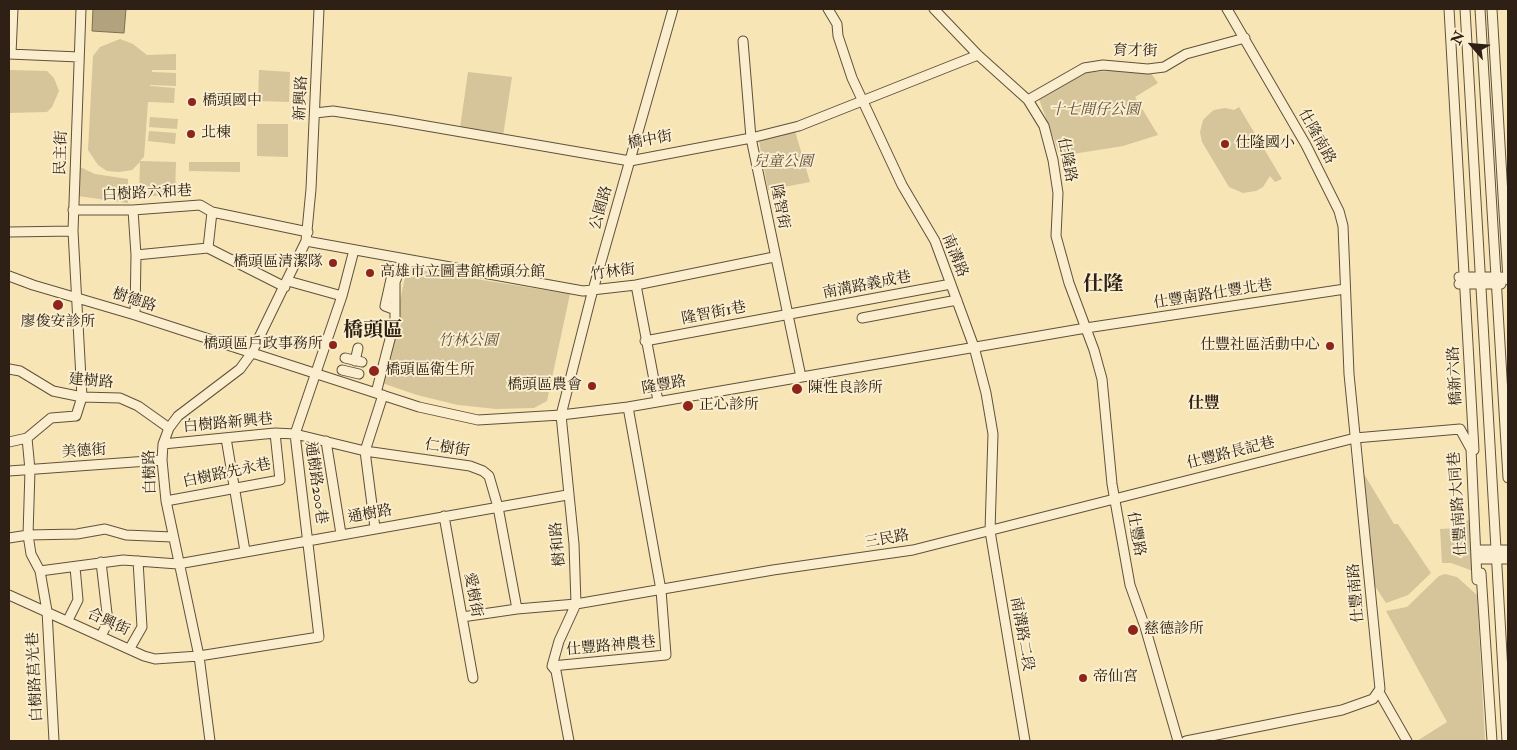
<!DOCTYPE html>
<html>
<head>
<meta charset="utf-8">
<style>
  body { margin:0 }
  #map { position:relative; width:1517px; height:750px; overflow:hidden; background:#f8e5b5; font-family:"IM FELL Double Pica",serif }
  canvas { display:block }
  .frame { position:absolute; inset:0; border:10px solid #2e2014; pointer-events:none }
  .north { position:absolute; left:1447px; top:20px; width:50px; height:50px; -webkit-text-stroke:4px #faeecf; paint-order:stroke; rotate:297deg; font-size:14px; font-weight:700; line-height:20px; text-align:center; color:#2e2014 }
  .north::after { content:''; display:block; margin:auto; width:18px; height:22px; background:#2e2014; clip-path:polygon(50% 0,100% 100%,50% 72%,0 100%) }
</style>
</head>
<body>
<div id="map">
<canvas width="1517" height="750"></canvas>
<div class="frame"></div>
<div class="north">N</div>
</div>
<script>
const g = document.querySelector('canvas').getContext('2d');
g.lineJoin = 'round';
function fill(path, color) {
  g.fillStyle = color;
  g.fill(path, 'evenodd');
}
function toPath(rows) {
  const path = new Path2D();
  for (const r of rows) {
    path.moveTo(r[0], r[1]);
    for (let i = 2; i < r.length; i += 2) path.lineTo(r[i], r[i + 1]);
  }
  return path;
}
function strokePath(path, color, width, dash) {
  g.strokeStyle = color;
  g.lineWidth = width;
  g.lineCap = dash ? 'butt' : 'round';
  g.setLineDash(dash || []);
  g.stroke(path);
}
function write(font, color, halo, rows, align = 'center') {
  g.font = font + ' "IM FELL Double Pica","Noto Serif TC",serif';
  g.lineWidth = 4;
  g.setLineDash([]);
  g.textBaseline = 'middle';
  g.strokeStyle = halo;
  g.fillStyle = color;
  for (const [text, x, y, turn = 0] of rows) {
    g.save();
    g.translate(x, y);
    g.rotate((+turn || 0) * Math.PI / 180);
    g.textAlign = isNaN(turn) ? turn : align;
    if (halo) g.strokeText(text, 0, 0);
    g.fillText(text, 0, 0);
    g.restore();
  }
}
const green = toPath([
  [120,39,133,44,147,55,176,54,176,70,152,70,152,72,176,73,176,86,150,85,150,86,175,88,174,103,148,102,144,157,140,161,176,162,175,196,139,196,140,162,132,170,119,172,107,171,98,165,88,150,93,56,100,47],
  [9,70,47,71,54,78,59,91,52,107,47,112,9,113],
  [259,70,290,72,289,102,258,101],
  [1138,70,1150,72,1158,83,1135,97,1158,135,1123,146,1060,156,1039,99,1083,72],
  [468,72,512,77,503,136,460,128],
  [1239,107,1282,179,1275,182,1270,176,1263,187,1256,191,1243,193,1229,187,1202,142,1200,132,1203,120,1210,113,1214,110,1225,108,1234,110],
  [150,117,178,119,177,129,149,127],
  [257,124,288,124,288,157,257,156],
  [149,131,176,133,175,144,148,141],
  [795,131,810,182,768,190,759,141],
  [189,162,240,162,240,172,189,171],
  [80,167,95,174,128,179,128,203,78,196,78,169],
  [407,268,570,294,547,401,534,408,496,409,458,405,417,395,382,383],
  [1364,474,1394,524,1398,524,1431,573,1408,595,1386,603,1371,580],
  [1471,518,1473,571,1451,563,1442,563,1440,529,1456,528],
  [1445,574,1457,577,1477,595,1485,741,1417,741,1447,722,1386,611,1407,607,1439,576]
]);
const water = toPath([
  [93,9,126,9,124,33,92,31,93,9]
]);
const minor = toPath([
  [828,9,837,24,838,36,852,78,902,185,935,241,974,347,986,393,993,434,990,531,1025,741],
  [934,9,978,55,1028,100,1044,126,1053,160,1058,193,1056,236,1069,283,1094,350,1102,379,1112,484,1130,585,1145,627,1178,741],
  [1449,9,1474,450],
  [1465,9,1507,741],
  [1480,9,1508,478],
  [1492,9,1508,280],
  [743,41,751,138,801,377],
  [9,54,79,57],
  [11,54,13,9],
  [1028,100,1084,68,1103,65,1148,69,1164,67,1186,54,1245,38],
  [315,113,333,111,392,120,630,161,751,138,799,126,978,55],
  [73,210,133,210,200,205,212,212,308,232],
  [133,210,136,255,135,315],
  [9,232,73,231],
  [306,241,583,291,636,285,774,257],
  [208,248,212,212],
  [136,255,208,248,285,287],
  [9,276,33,285,135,315,419,407,478,420,561,415,628,407,1086,328,1345,289],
  [1459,277,1501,277],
  [391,279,385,306,393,309],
  [288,281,342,296],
  [1459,284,1501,284],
  [636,285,658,401],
  [862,318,957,300],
  [645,341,951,284],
  [345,358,362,362],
  [355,361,358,348],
  [9,369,20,371,53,391,82,397,120,398,138,406,169,428],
  [342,370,359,374],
  [376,393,395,320,395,282,404,260],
  [27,438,30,470,28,535,31,554,40,571,47,611,54,741],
  [226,438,245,551],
  [326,441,341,534],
  [9,442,27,438,51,418,76,416,82,397,73,231,81,9],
  [163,444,275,433,295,434,365,451,470,466,483,471,489,476,498,507,517,609],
  [9,471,162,460],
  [166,501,280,480,275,433],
  [444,516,473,678],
  [375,528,365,451,383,395],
  [9,538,28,535,77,534,105,529,126,535,172,537],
  [1476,550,1508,550],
  [1476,559,1508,559],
  [101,562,108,622,101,636],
  [40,571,123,560,178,564,567,495],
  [1481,573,1492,741],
  [9,595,144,656,155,659,199,656,319,637,295,434,342,296,354,250],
  [462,617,517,609,576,604,773,570,913,550,1355,438,1460,429,1471,449,1477,580],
  [68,620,78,600,75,567],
  [130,648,142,627,138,561],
  [552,666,559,641,576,604,574,544,561,415,591,297,673,9],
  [552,666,666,655,661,590,628,407],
  [552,666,556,671,569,741],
  [1379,692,1407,741],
  [210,741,199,656,166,501,162,460,163,444,169,428,178,416,240,369,251,354,306,241,311,189,319,9],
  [1186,741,1342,710,1373,699,1380,689,1349,374,1343,226,1339,211,1306,145,1227,9]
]);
const markers = [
  [192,102,5,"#8f2418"],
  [191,134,5,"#8f2418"],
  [1225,144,5,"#8f2418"],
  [333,263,5,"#8f2418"],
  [370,273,5,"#8f2418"],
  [58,305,6,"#8f2418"],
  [333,345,5,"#8f2418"],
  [1330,346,5,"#8f2418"],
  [374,371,6,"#8f2418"],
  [592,386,5,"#8f2418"],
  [797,389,6,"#8f2418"],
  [688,406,6,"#8f2418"],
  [1133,630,6,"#8f2418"],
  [1083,678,5,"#8f2418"]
];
const streetNames = [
  ["育才街",1135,52,1],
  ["新興路",302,98,-87],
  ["仕隆南路",1316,137,61],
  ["橋中街",650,141,-10],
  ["民主街",62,153,-88],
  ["仕隆路",1066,160,79],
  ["白樹路六和巷",147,194,-3],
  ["隆智街",779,207,79],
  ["公園路",602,208,-74],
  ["南溝路",954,256,68],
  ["竹林街",613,273,-7],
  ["南溝路義成巷",867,286,-11],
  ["仕豐南路仕豐北巷",1213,295,-9],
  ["樹德路",134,301,18],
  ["隆智街1巷",714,314,-11],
  ["橋新六路",1456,376,-93],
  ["建樹路",91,382,5],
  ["隆豐路",664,386,-10],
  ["白樹路新興巷",228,424,-5],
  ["仁樹街",447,449,9],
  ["美德街",84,452,-4],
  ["仕豐路長記巷",1231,454,-14],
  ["白樹路",151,472,-92],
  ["白樹路先永巷",227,474,-12],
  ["通樹路200巷",315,483,82],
  ["仕豐南路大同巷",1459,504,-94],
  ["通樹路",370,515,-10],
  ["仕豐路",1135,534,80],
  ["三民路",887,540,-10],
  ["樹和路",559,544,-95],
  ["仕豐南路",1357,593,-95],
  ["愛樹街",472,595,80],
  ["合興街",108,623,24],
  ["南溝路二段",1021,634,80],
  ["仕豐路神農巷",611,647,-5],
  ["白樹路莒光巷",36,677,-93]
];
const poiNames = [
  ["橋頭國中",202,102],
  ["北棟",201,134],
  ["仕隆國小",1235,144],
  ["橋頭區清潔隊",323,263,"right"],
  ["高雄市立圖書館橋頭分館",380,273],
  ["廖俊安診所",58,323,"center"],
  ["橋頭區戶政事務所",323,345,"right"],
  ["仕豐社區活動中心",1320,346,"right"],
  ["橋頭區衛生所",385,371],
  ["橋頭區農會",582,386,"right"],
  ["陳性良診所",808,389],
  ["正心診所",699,406],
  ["慈德診所",1144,630],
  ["帝仙宮",1093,678]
];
const parkNames = [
  ["十七間仔公園",1095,111],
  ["兒童公園",783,163],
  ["竹林公園",468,342]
];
const neighbourhoodNames = [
  ["仕豐",1204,405]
];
const districtNames = [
  ["仕隆",1103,286],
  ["橋頭區",373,332]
];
fill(green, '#d6c49a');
fill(water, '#b3a27e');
strokePath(water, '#7e6e54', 1);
strokePath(minor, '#60513c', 11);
strokePath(minor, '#faeecf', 9);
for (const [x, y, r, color] of markers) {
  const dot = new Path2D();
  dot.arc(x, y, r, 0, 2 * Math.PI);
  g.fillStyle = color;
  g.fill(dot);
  strokePath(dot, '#faeecf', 2);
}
write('15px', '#2e2014', '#faeecf', streetNames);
write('15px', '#2e2014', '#faeecf', poiNames, 'left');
write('italic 15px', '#60513c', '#faeecf', parkNames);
write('bold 16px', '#2e2014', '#faeecf', neighbourhoodNames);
write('bold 20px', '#2e2014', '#faeecf', districtNames);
</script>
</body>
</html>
